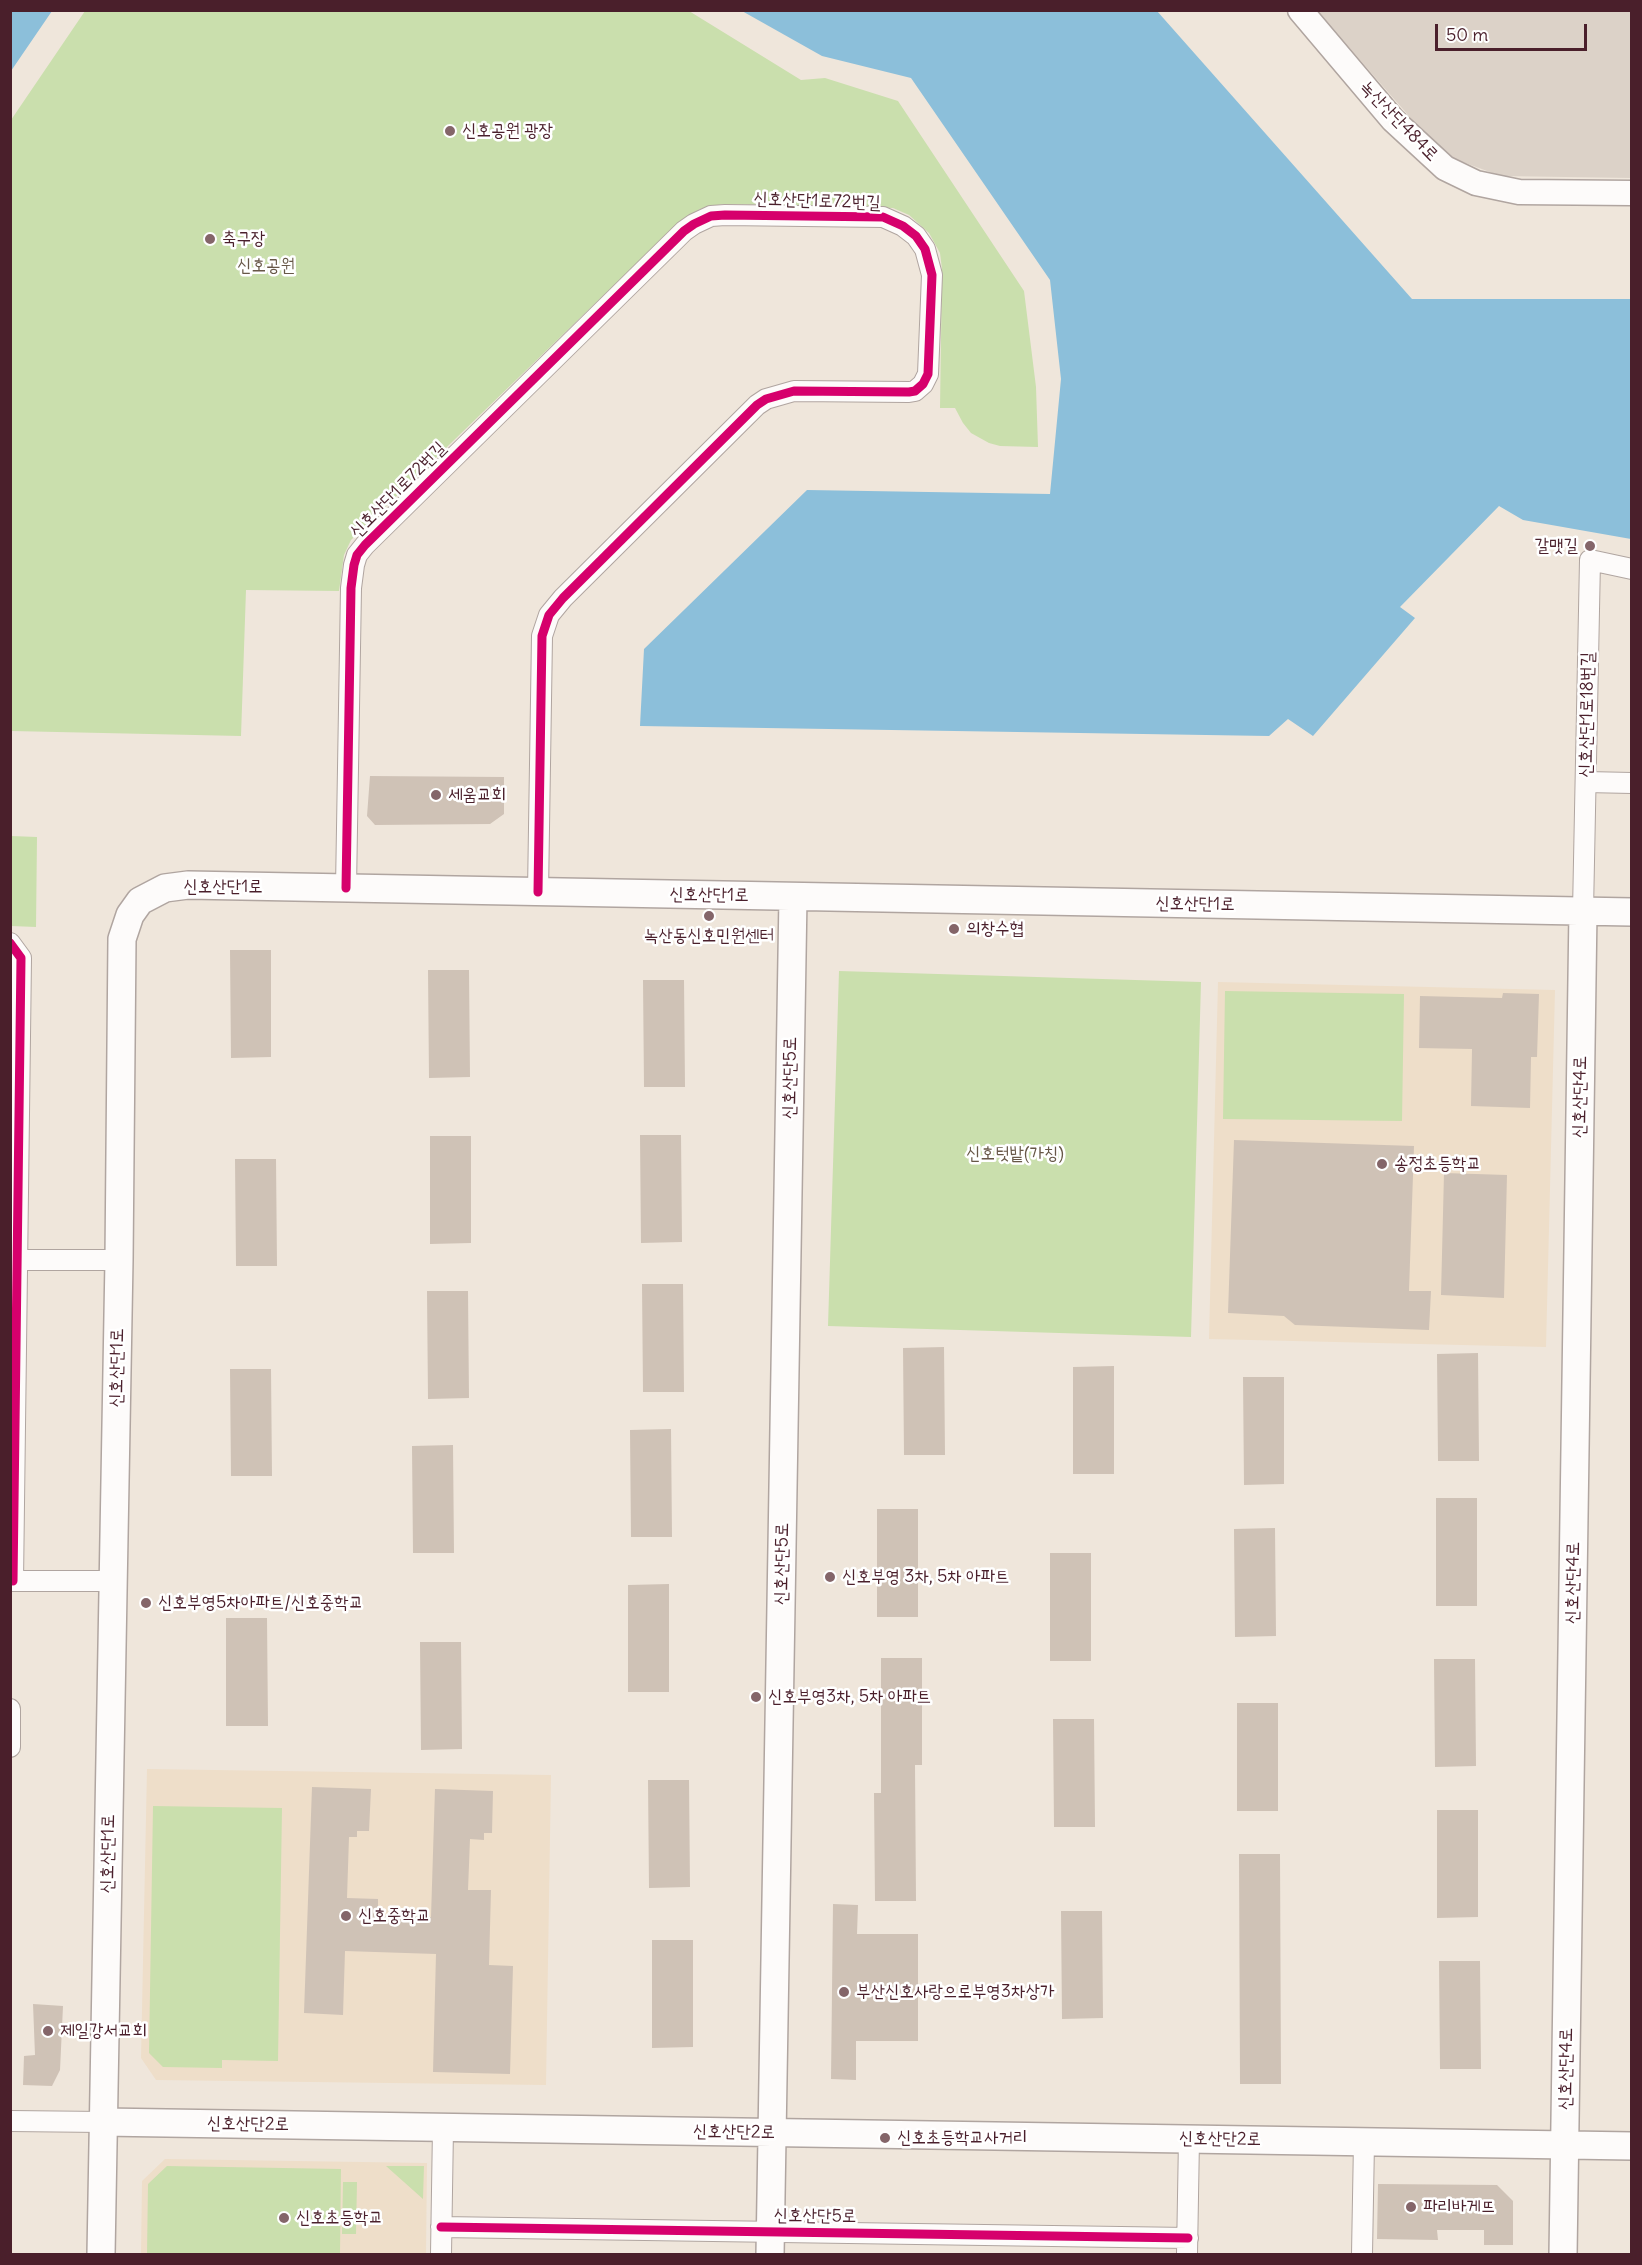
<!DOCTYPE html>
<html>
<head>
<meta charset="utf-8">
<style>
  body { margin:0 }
  #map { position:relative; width:1642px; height:2265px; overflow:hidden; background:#efe6db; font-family:Delius,sans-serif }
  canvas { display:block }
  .frame { position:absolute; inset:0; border:12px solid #4a1f2b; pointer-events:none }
  .scale { position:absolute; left:1435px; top:24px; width:152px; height:27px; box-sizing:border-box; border:3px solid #4a1f2b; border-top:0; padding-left:8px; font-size:18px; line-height:21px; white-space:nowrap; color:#4a1f2b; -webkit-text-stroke:4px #fff; paint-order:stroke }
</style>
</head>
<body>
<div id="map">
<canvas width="1642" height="2265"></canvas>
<div class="frame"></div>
<div class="scale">50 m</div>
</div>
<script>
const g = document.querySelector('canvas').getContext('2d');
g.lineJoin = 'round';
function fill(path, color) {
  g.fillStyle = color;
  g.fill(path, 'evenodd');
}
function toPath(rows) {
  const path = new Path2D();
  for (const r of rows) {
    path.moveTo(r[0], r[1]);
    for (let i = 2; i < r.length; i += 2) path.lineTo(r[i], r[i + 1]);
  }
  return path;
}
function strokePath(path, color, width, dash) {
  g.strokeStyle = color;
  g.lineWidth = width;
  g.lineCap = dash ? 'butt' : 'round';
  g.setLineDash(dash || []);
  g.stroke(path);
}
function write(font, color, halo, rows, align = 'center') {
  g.font = font + ' Delius,"Poor Story",sans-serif';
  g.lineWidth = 5;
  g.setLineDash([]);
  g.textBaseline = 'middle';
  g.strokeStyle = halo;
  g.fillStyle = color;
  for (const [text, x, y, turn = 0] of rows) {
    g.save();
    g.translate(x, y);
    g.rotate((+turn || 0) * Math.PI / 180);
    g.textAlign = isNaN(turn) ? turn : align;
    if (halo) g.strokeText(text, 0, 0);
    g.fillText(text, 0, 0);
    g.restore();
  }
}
const built = toPath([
  [1218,982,1555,990,1546,1347,1209,1339],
  [147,1769,551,1775,546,2085,156,2080,141,2058],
  [165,2159,427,2163,426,2254,141,2254,142,2181]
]);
const industrial = toPath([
  [1317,11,1631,11,1631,178,1501,176,1457,160,1441,150,1423,132]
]);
const green = toPath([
  [85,11,689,11,801,80,825,78,898,101,1024,291,1036,387,1038,447,1000,446,989,443,971,433,963,423,955,408,940,408,942,269,940,253,929,233,909,215,893,208,723,204,700,209,680,221,351,540,344,555,339,591,246,590,241,736,11,731,11,120],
  [11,836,37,837,36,927,11,926],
  [839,971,1201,982,1191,1337,828,1326],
  [1225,991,1404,994,1402,1121,1223,1119],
  [153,1806,282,1808,278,2061,222,2060,222,2068,163,2067,149,2053],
  [167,2166,341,2169,340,2254,147,2254,148,2184],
  [386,2166,424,2166,423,2199],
  [343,2182,357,2182,356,2234,342,2234]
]);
const water = toPath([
  [11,10,52,11,11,71,10,11],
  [742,11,1157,11,1412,299,1631,299,1631,539,1523,520,1499,506,1400,607,1415,618,1313,736,1288,719,1269,736,640,726,644,649,807,490,1050,494,1061,379,1050,280,911,78,822,56]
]);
const building = toPath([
  [370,776,504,777,504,814,490,824,375,825,367,816],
  [230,950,271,950,271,1057,231,1058],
  [428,970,469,970,470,1077,429,1078],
  [643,980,684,980,685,1087,644,1087],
  [1503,993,1539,994,1537,1057,1531,1057,1530,1108,1471,1106,1472,1049,1419,1048,1420,996,1502,998],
  [640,1135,681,1135,682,1242,641,1243],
  [430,1136,471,1136,471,1243,430,1244],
  [1234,1140,1414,1146,1409,1291,1431,1291,1429,1330,1295,1325,1284,1316,1228,1313],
  [235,1159,276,1159,277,1266,236,1266],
  [1444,1173,1507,1175,1504,1298,1441,1295],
  [642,1284,683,1284,684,1392,643,1392],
  [427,1291,468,1291,469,1398,428,1399],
  [944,1347,945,1455,904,1455,903,1348],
  [1478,1353,1479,1461,1438,1461,1437,1354],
  [1114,1366,1114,1474,1073,1474,1073,1367],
  [230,1369,271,1369,272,1476,231,1476],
  [1243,1377,1284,1377,1284,1484,1244,1485],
  [671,1429,672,1537,631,1537,630,1430],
  [453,1445,454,1553,413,1553,412,1446],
  [1436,1498,1477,1498,1477,1606,1436,1606],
  [877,1509,918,1509,918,1617,877,1617],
  [1275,1528,1276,1636,1235,1637,1234,1529],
  [1050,1553,1091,1553,1091,1661,1050,1661],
  [669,1584,669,1692,628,1692,628,1585],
  [226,1618,267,1618,268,1726,226,1726],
  [420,1642,461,1642,462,1749,421,1750],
  [881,1658,922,1658,922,1765,915,1765,916,1901,875,1901,874,1793,881,1793],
  [1434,1659,1475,1659,1476,1766,1435,1767],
  [1237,1703,1278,1703,1278,1811,1237,1811],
  [1053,1719,1094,1719,1095,1827,1054,1827],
  [648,1780,689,1780,690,1887,649,1888],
  [312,1787,371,1789,369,1831,357,1831,357,1837,349,1837,347,1898,378,1899,378,1916,431,1917,435,1789,493,1791,492,1833,484,1833,484,1840,470,1839,468,1890,491,1890,489,1965,513,1966,510,2074,433,2072,436,1954,345,1951,343,2015,304,2013],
  [1437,1810,1478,1810,1478,1917,1437,1918],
  [1239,1854,1280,1854,1281,2084,1240,2084],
  [833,1904,858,1905,857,1934,918,1934,918,2041,856,2041,856,2080,831,2079],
  [1061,1911,1102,1911,1103,2018,1062,2019],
  [652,1940,693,1940,693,2047,652,2048],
  [1439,1961,1480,1961,1481,2069,1440,2069],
  [33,2004,63,2006,60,2070,52,2086,23,2085,24,2056,35,2055],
  [1378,2184,1497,2185,1513,2201,1513,2245,1484,2245,1484,2230,1437,2230,1438,2240,1377,2239]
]);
const minor = toPath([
  [1586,782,1632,783],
  [346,888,351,588,354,565,357,555,365,545,684,231,694,224,711,216,725,215,883,217,903,226,916,236,925,249,932,275,928,374,923,384,915,391,909,392,794,391,766,399,757,405,563,598,549,615,542,636,538,892],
  [1583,911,1590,560,1632,569],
  [10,943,21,958,13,1581],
  [10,1260,119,1260],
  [10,1581,113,1581],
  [10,1709,10,1747],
  [10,2121,103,2122],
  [441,2227,1188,2238],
  [441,2254,443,2128],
  [1187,2254,1189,2139],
  [1362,2254,1364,2142]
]);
const tertiary = toPath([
  [1300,10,1393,120,1445,168,1476,183,1519,192,1632,193]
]);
const secondary = toPath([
  [103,2122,1632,2146],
  [101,2254,119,1260,122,939,130,915,140,901,165,888,188,885,1632,912],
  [770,2254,793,897],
  [1563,2254,1583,911]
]);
const cycleway = toPath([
  [346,888,351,588,354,565,357,555,365,545,684,231,694,224,711,216,725,215,883,217,903,226,916,236,925,249,932,275,928,374,923,384,915,391,909,392,794,391,766,399,757,405,563,598,549,615,542,636,538,892],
  [10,943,21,958,13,1581],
  [441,2227,1188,2238]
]);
const markers = [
  [450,131,6,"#846569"],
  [210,239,6,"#846569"],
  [1590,546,6,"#846569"],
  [436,795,6,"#846569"],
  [709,916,6,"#846569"],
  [954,929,6,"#846569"],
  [1382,1164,6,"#846569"],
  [830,1577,6,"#846569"],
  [146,1603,6,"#846569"],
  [756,1697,6,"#846569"],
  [346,1916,6,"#846569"],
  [844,1992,6,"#846569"],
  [48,2031,6,"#846569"],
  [885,2138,6,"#846569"],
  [1411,2207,6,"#846569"],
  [284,2218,6,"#846569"]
];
const streetNames = [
  ["녹산산단484로",1399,121,46],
  ["신호산단1로72번길",817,201,2],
  ["신호산단1로72번길",398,490,-45],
  ["신호산단1로18번길",1587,715,-89],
  ["신호산단1로",223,887],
  ["신호산단1로",709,895,1],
  ["신호산단1로",1195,904,1],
  ["신호산단5로",790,1078,-89],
  ["신호산단4로",1580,1097,-89],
  ["신호산단1로",117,1368,-89],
  ["신호산단5로",782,1564,-89],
  ["신호산단4로",1573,1583,-89],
  ["신호산단1로",108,1854,-89],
  ["신호산단4로",1566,2069,-89],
  ["신호산단2로",248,2124,1],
  ["신호산단2로",734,2132,1],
  ["신호산단2로",1220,2139,1],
  ["신호산단5로",815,2216,1]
];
const poiNames = [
  ["신호공원 광장",462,131],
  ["축구장",222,239],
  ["갈맷길",1578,546,"right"],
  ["세움교회",448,795],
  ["의창수협",966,929],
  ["녹산동신호민원센터",709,936,"center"],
  ["송정초등학교",1394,1164],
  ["신호부영 3차, 5차 아파트",842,1577],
  ["신호부영5차아파트/신호중학교",158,1603],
  ["신호부영3차, 5차 아파트",768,1697],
  ["신호중학교",358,1916],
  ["부산신호사랑으로부영3차상가",856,1992],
  ["제일강서교회",60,2031],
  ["신호초등학교사거리",897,2138],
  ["파리바게뜨",1423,2207],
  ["신호초등학교",296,2218]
];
const parkNames = [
  ["신호공원",266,266],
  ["신호텃밭(가칭)",1015,1154]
];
fill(built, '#eedec9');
fill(industrial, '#dcd2c8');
fill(green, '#cadfad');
fill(water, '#8cbfda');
fill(building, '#cfc2b6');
strokePath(minor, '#b0a5a0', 22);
strokePath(tertiary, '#b0a5a0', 27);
strokePath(secondary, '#b0a5a0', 30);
strokePath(minor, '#fdfbfa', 20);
strokePath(tertiary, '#fdfbfa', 24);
strokePath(secondary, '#fdfbfa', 27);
strokePath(cycleway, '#d6006c', 9);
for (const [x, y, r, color] of markers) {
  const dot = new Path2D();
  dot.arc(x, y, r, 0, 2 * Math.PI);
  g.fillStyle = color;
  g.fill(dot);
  strokePath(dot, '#fff', 2);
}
write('18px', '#4a1f2b', '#fff', streetNames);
write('18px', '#4a1f2b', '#fff', poiNames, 'left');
write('18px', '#675747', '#fff', parkNames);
</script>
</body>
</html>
